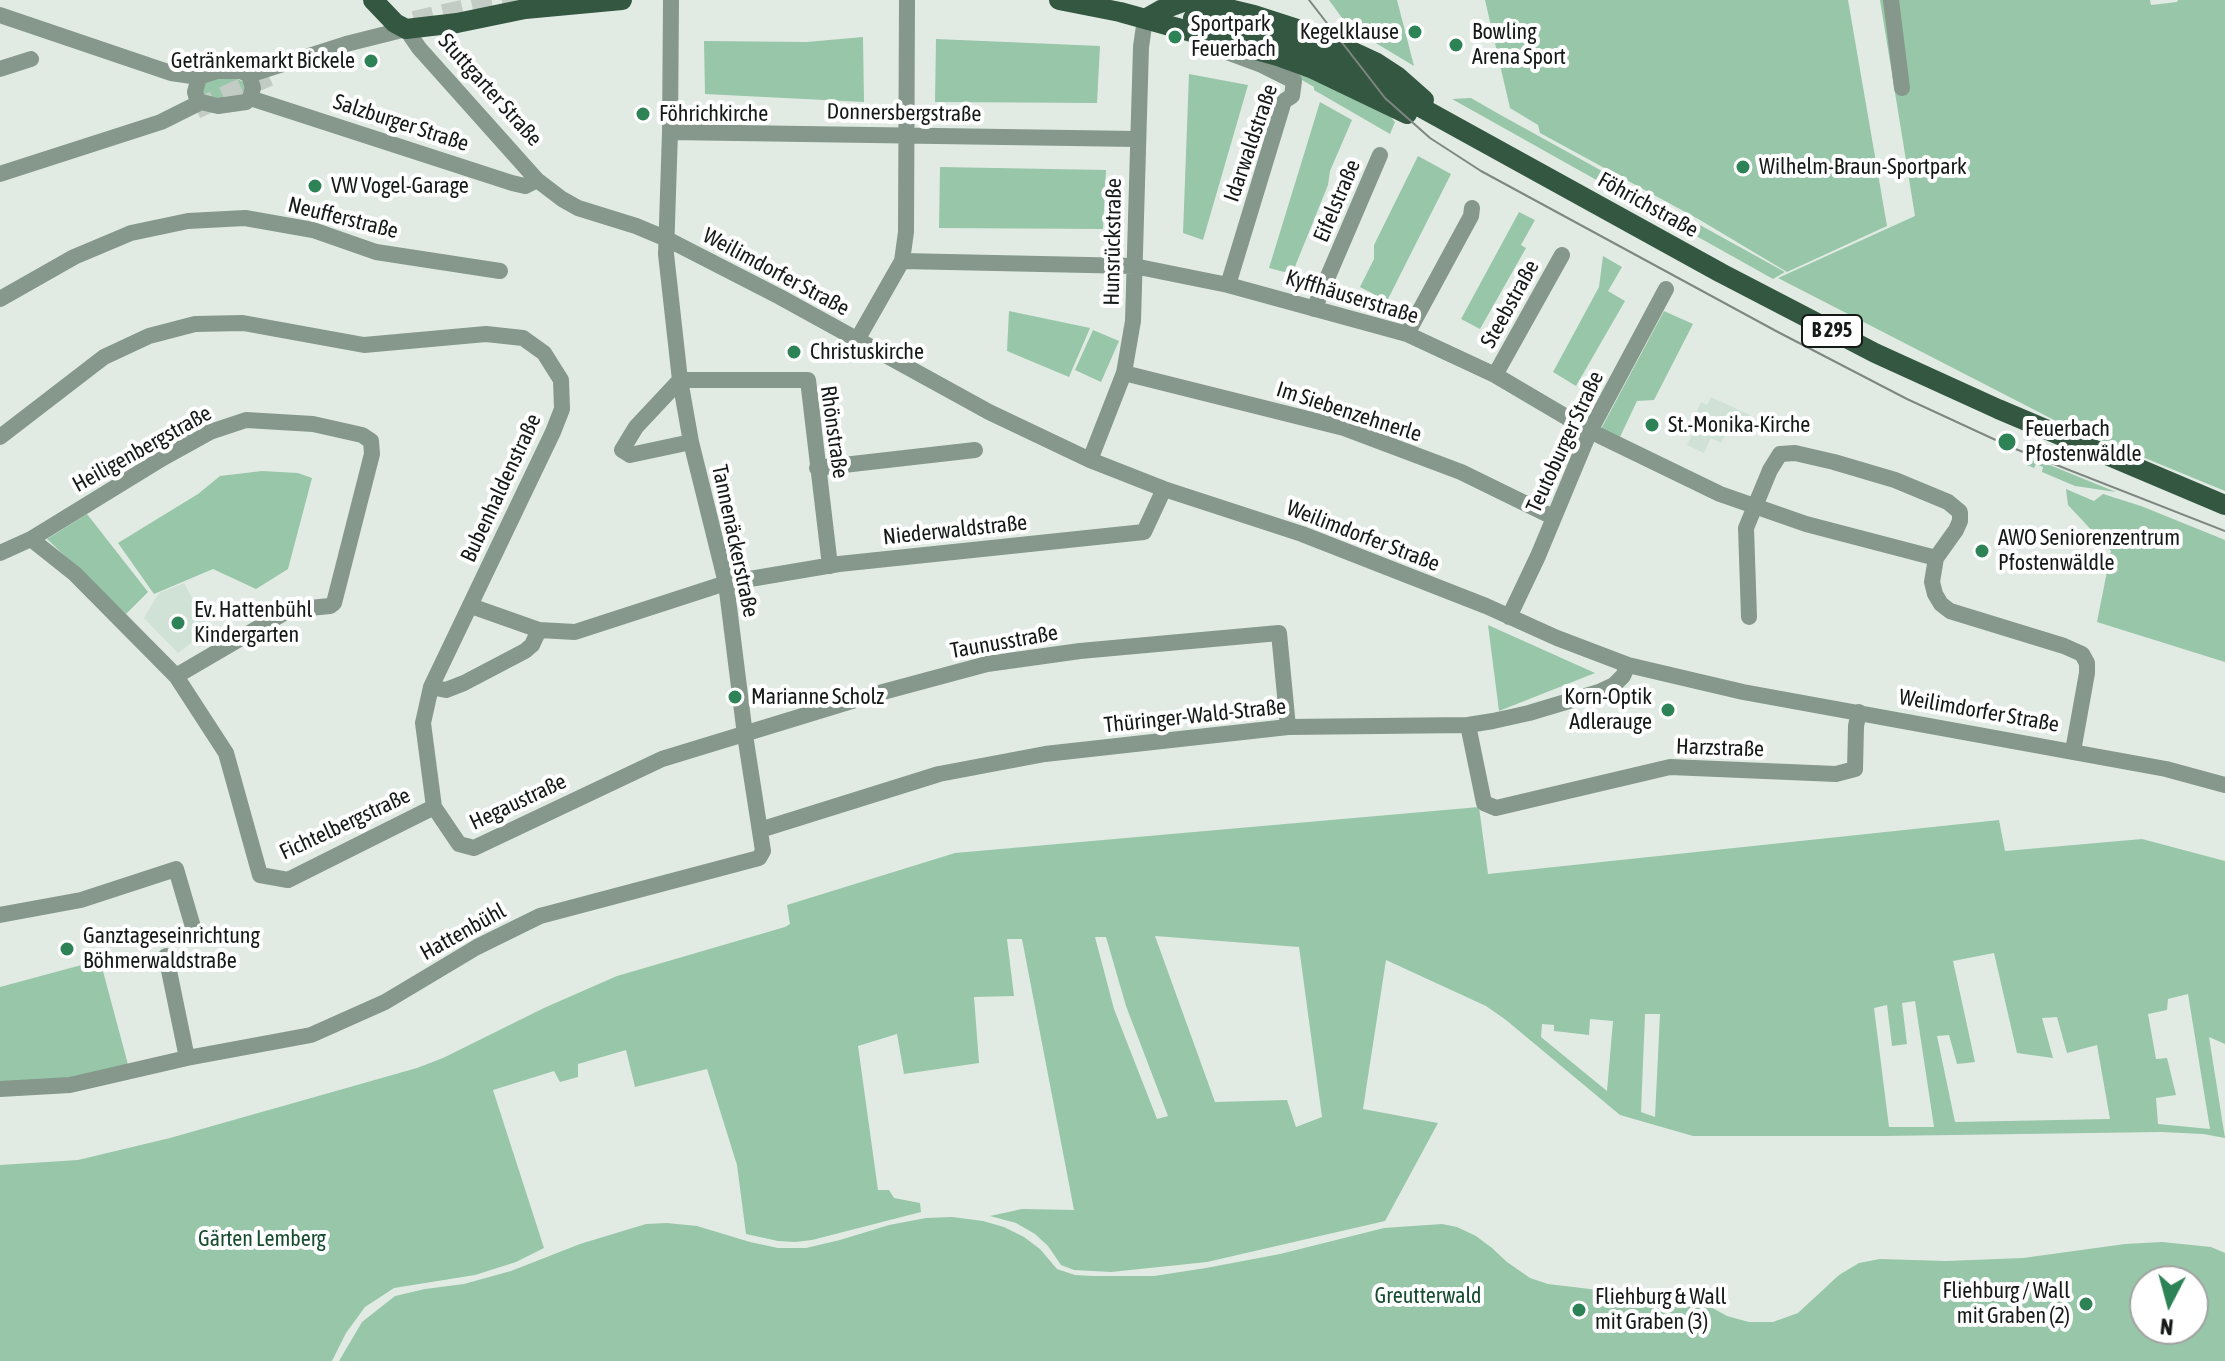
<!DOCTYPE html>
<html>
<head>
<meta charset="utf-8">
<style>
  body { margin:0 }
  #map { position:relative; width:2225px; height:1361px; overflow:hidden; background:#e1ebe4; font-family:"Asap Condensed",sans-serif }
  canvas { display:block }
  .north { position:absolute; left:2129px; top:1265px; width:80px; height:80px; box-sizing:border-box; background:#fff; border:2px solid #a1a3a2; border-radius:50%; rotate:186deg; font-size:22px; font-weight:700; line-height:32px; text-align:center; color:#151917 }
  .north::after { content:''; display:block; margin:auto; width:28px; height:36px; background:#2e8356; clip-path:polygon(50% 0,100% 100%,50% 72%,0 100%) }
</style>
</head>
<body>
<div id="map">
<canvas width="2225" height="1361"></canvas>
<div class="north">N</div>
</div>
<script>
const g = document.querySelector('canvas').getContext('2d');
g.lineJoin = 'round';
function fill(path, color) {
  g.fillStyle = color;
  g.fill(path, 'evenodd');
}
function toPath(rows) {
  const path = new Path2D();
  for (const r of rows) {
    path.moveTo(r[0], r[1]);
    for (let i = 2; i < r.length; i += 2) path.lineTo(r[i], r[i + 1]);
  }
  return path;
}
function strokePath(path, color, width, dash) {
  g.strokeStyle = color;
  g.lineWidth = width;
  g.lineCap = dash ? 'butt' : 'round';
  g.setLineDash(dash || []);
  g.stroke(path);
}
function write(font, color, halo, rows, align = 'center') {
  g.font = font + ' "Asap Condensed",sans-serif';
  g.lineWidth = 8;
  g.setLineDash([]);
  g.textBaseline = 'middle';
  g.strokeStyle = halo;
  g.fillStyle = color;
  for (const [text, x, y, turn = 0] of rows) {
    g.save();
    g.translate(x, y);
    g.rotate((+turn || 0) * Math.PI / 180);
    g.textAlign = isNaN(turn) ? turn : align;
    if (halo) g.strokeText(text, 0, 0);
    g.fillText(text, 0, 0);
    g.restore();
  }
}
const built = toPath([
  [1711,397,1750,415,1742,433,1729,427,1721,443,1711,438,1704,453,1687,445,1693,433,1688,430,1701,402,1707,405],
  [184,583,209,629,178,653,144,618,159,593]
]);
const green = toPath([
  [1329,0,1397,0,1414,66,1374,42,1353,33],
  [1485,0,1848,0,1887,226,1787,272,1700,220,1540,133,1538,125,1510,108],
  [1880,0,2150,0,2151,5,2177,2,2178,0,2225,0,2225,491,2060,423,1778,278,1915,216],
  [863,37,864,102,705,94,704,41,807,42],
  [936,39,1100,46,1097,103,935,102],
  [1266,59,1384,109,1395,122,1390,134,1314,90,1314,87],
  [1189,74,1248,85,1203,240,1183,233],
  [234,77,247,84,248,91,237,101,201,95,206,81,214,78],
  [1471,98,1497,113,1785,272,1773,279,1452,99],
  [1320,102,1352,120,1330,171,1328,185,1292,274,1269,268],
  [1418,156,1451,174,1387,301,1360,287,1374,259,1374,245],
  [940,167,1106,170,1103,229,939,228],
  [1519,212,1535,220,1521,245,1526,248,1480,329,1461,319],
  [1603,256,1622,267,1608,291,1625,301,1576,386,1553,372,1599,287],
  [1009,311,1090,328,1069,377,1007,351],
  [1664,311,1693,324,1654,400,1637,401,1619,439,1601,429],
  [1093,330,1119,341,1101,382,1075,370],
  [2030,457,2116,492,2075,486,2042,472,2043,467,2036,464,2034,468,2027,465],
  [262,471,298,473,312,478,288,569,256,589,213,569,154,594,118,543,198,494,220,476],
  [2066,489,2094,501,2103,494,2141,506,2225,540,2225,662,2097,622,2111,551,2068,505],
  [87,514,148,592,126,614,47,539],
  [1488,625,1595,673,1499,711],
  [1479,807,1488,874,1999,820,2005,851,2142,839,2225,861,2225,1044,2209,1037,2225,1138,2203,1134,2161,1132,1883,1136,1693,1136,1620,1115,1506,1020,1486,1006,1386,960,1363,1109,1438,1123,1385,1221,1207,1262,1111,1272,1074,1270,1061,1265,1048,1246,1035,1234,1016,1223,990,1216,1022,1209,1074,1210,1022,939,1007,939,1014,996,974,997,979,1063,904,1074,897,1034,858,1046,878,1190,889,1190,894,1198,920,1203,921,1212,812,1240,795,1242,778,1241,746,1234,737,1165,707,1069,635,1087,626,1050,578,1064,578,1077,560,1082,554,1071,493,1090,544,1248,516,1262,475,1275,394,1288,365,1307,346,1333,332,1361,0,1361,0,1165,78,1160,170,1138,417,1068,443,1058,544,1008,617,976,785,927,790,924,787,905,955,853],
  [1155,936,1299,947,1322,1117,1296,1127,1287,1100,1215,1102],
  [1095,937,1106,937,1126,1006,1168,1116,1157,1119,1114,1009],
  [1994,953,2017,1053,2053,1058,2042,1018,2057,1017,2067,1053,2097,1045,2110,1119,1955,1122,1937,1036,1949,1035,1957,1064,1975,1062,1953,961],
  [2188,994,2210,1129,2158,1124,2156,1098,2176,1095,2167,1058,2156,1059,2148,1014,2167,1010,2168,999],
  [1915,1001,1934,1127,1889,1127,1874,1008,1887,1005,1892,1046,1907,1044,1902,1003],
  [1645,1014,1660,1014,1655,1117,1641,1112],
  [1590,1019,1613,1021,1607,1091,1541,1037,1542,1024,1554,1025,1554,1031,1589,1035],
  [100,960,130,1072,0,1089,0,987],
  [952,1217,983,1221,1004,1227,1024,1237,1040,1249,1057,1269,1075,1275,1093,1276,1154,1276,1206,1268,1280,1254,1384,1228,1442,1224,1457,1227,1476,1236,1492,1248,1507,1262,1530,1278,1548,1284,1690,1301,1707,1305,1727,1316,1749,1322,1773,1322,1798,1313,1839,1275,1859,1263,1880,1259,1946,1261,2023,1258,2125,1244,2162,1242,2211,1247,2225,1253,2225,1361,339,1361,362,1322,395,1296,425,1289,464,1284,511,1271,580,1244,646,1224,667,1223,697,1226,750,1242,778,1248,806,1248,840,1240,889,1225,926,1218],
  [2145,1281,2193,1281,2193,1329,2145,1329]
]);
const majorTunnel = toPath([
  [414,21,479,6,528,1],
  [196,109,269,76]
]);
const minor = toPath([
  [1891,0,1902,88],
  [0,15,171,73,199,77,217,71,241,71,249,75,346,44,406,29,419,48,537,180,562,199,578,208,636,226,667,239,780,297,989,412,1090,460,1164,489,1302,534,1486,606,1557,638,1628,665,1743,692,2166,769,2225,785],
  [1216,48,1262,65,1294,81,1292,96,1284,101,1228,285],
  [0,69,31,59],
  [199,77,195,92,197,99,201,102,218,106,246,102,250,98,253,88,249,75],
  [250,98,512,183,525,186,537,180],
  [670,132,1137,139],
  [0,174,161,122,201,102],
  [902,261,1134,266,1228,285,1407,334,1495,375,1590,431,1720,494,1806,524,1936,558],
  [0,299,74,257,131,233,188,221,245,218,313,230,376,252,500,271],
  [1314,309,1380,155],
  [1407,334,1471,216,1472,208],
  [857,340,902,261,906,232,907,0],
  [1124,373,1344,428,1461,472,1553,517],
  [1495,375,1562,255],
  [0,437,104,357,149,336,195,324,243,323,364,345,486,334,523,338,544,353,561,380,562,409,553,432,431,687,423,723,434,807,459,844,474,848,662,759,868,696,987,664,1080,651,1279,633,1288,727],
  [691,442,630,455,622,450,636,427,680,380,808,380,830,566],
  [1090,460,1124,373,1133,321,1141,47,1145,19],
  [817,468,975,450],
  [31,539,75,574,176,676,226,753,260,875,288,880,434,807],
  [0,553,31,539,163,458,210,432,246,420,313,424,362,435,371,441,372,454,334,603,330,606,289,610,176,676],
  [471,606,539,630],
  [1509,617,1538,556,1590,431,1666,289],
  [1749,617,1746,528,1770,470,1780,454,1795,453,1834,462,1895,480,1948,502,1960,512,1960,521,1956,530,1936,558,1932,582,1935,594,1941,604,1950,611,2064,646,2082,654,2087,663,2087,673,2073,751],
  [431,687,446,690,464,683,525,651,532,645,539,630,575,632,726,583,839,564,1144,532,1164,489],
  [1468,725,1484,803,1496,808,1670,767,1836,774,1855,769,1856,726,1859,712],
  [760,830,939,774,1045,754,1288,727,1468,725,1493,721,1529,713,1599,692,1614,685,1623,676,1628,665],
  [0,915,81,900,176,869,193,927],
  [166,956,187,1058],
  [0,1089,70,1085,187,1058,311,1035,385,1002,477,947,540,916,759,858,763,851,745,735,726,583,691,442,680,380,666,254,670,132,671,0]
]);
const major = toPath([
  [373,0,395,23,406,29,457,23,525,9,622,0],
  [1059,0,1120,12,1278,56,1311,68,1407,114],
  [1192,0,1254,15,1319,36,1375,62,1398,77,1424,100],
  [1193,18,1266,37,1331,62,1391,91,1721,273,1875,353,1998,409,2225,505],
  [1145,19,1161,10,1188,0]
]);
const tram = toPath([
  [1309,0,1385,98,1430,138,1481,171,1776,331,1907,399,2013,448,2225,531]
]);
const markers = [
  [1415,32,8,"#2e8356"],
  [1175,37,8,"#2e8356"],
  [1456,45,8,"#2e8356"],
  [371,61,8,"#2e8356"],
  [643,114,8,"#2e8356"],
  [1743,167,8,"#2e8356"],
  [315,186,8,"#2e8356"],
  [794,352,8,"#2e8356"],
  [1652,425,8,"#2e8356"],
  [2007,442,10,"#2e8356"],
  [1982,551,8,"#2e8356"],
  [178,623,8,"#2e8356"],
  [735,697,8,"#2e8356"],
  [1668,710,8,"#2e8356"],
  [67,949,8,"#2e8356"],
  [2086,1304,8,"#2e8356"],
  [1579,1310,8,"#2e8356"]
];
const shields = [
  [1832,331,60]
];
const shieldNames = [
  ["B 295",1832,331]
];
const poiNames = [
  ["Sportpark",1191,24],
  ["Feuerbach",1191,49],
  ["Kegelklause",1399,32,"right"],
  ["Bowling",1472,32],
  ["Arena Sport",1472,57],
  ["Getränkemarkt Bickele",355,61,"right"],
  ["Föhrichkirche",659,114],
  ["Wilhelm-Braun-Sportpark",1759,167],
  ["VW Vogel-Garage",331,186],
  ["Christuskirche",810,352],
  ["St.-Monika-Kirche",1668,425],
  ["Feuerbach",2025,429],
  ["Pfostenwäldle",2025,454],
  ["AWO Seniorenzentrum",1998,538],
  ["Pfostenwäldle",1998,563],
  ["Ev. Hattenbühl",194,610],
  ["Kindergarten",194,635],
  ["Marianne Scholz",751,697],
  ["Korn-Optik",1652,697,"right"],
  ["Adlerauge",1652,722,"right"],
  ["Ganztageseinrichtung",83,936],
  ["Böhmerwaldstraße",83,961],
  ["Fliehburg / Wall",2070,1291,"right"],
  ["mit Graben (2)",2070,1316,"right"],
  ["Fliehburg & Wall",1595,1297],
  ["mit Graben (3)",1595,1322]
];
const streetNames = [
  ["Stuttgarter Straße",490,90,48],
  ["Donnersbergstraße",904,113,1],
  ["Salzburger Straße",401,123,18],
  ["Idarwaldstraße",1251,143,-71],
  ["Eifelstraße",1337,201,-67],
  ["Föhrichstraße",1648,205,29],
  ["Neufferstraße",343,218,14],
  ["Hunsrückstraße",1113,242,-89],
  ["Weilimdorfer Straße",776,272,28],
  ["Kyffhäuserstraße",1352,297,17],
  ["Steebstraße",1510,304,-61],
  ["Im Siebenzehnerle",1349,412,18],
  ["Rhönstraße",834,432,82],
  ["Teutoburger Straße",1565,442,-65],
  ["Heiligenbergstraße",142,449,-29],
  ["Bubenhaldenstraße",501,488,-65],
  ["Niederwaldstraße",955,530,-6],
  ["Weilimdorfer Straße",1363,536,21],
  ["Tannenäckerstraße",735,541,78],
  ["Taunusstraße",1004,642,-10],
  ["Weilimdorfer Straße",1979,711,10],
  ["Thüringer-Wald-Straße",1195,716,-6],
  ["Harzstraße",1720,748,2],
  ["Hegaustraße",518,802,-25],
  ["Fichtelbergstraße",345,824,-25],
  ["Hattenbühl",463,932,-29]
];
const parkNames = [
  ["Gärten Lemberg",262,1239],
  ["Greutterwald",1428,1296]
];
fill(built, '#d0e1d5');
fill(green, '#98c6a8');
strokePath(majorTunnel, '#c2ccc5', 20, [20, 10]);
strokePath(minor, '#85988b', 16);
strokePath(major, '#335741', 20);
strokePath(tram, '#7f8681', 2);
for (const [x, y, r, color] of markers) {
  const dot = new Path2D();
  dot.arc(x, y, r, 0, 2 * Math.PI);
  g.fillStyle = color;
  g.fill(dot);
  strokePath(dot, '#fff', 3);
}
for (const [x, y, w] of shields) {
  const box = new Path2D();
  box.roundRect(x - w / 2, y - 16, w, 32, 6);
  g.fillStyle = '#fff';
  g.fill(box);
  strokePath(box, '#151917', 2);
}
write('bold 20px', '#151917', null, shieldNames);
write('22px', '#151917', '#fff', poiNames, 'left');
write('22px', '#151917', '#fff', streetNames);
write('22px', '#164d30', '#fff', parkNames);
</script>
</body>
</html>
